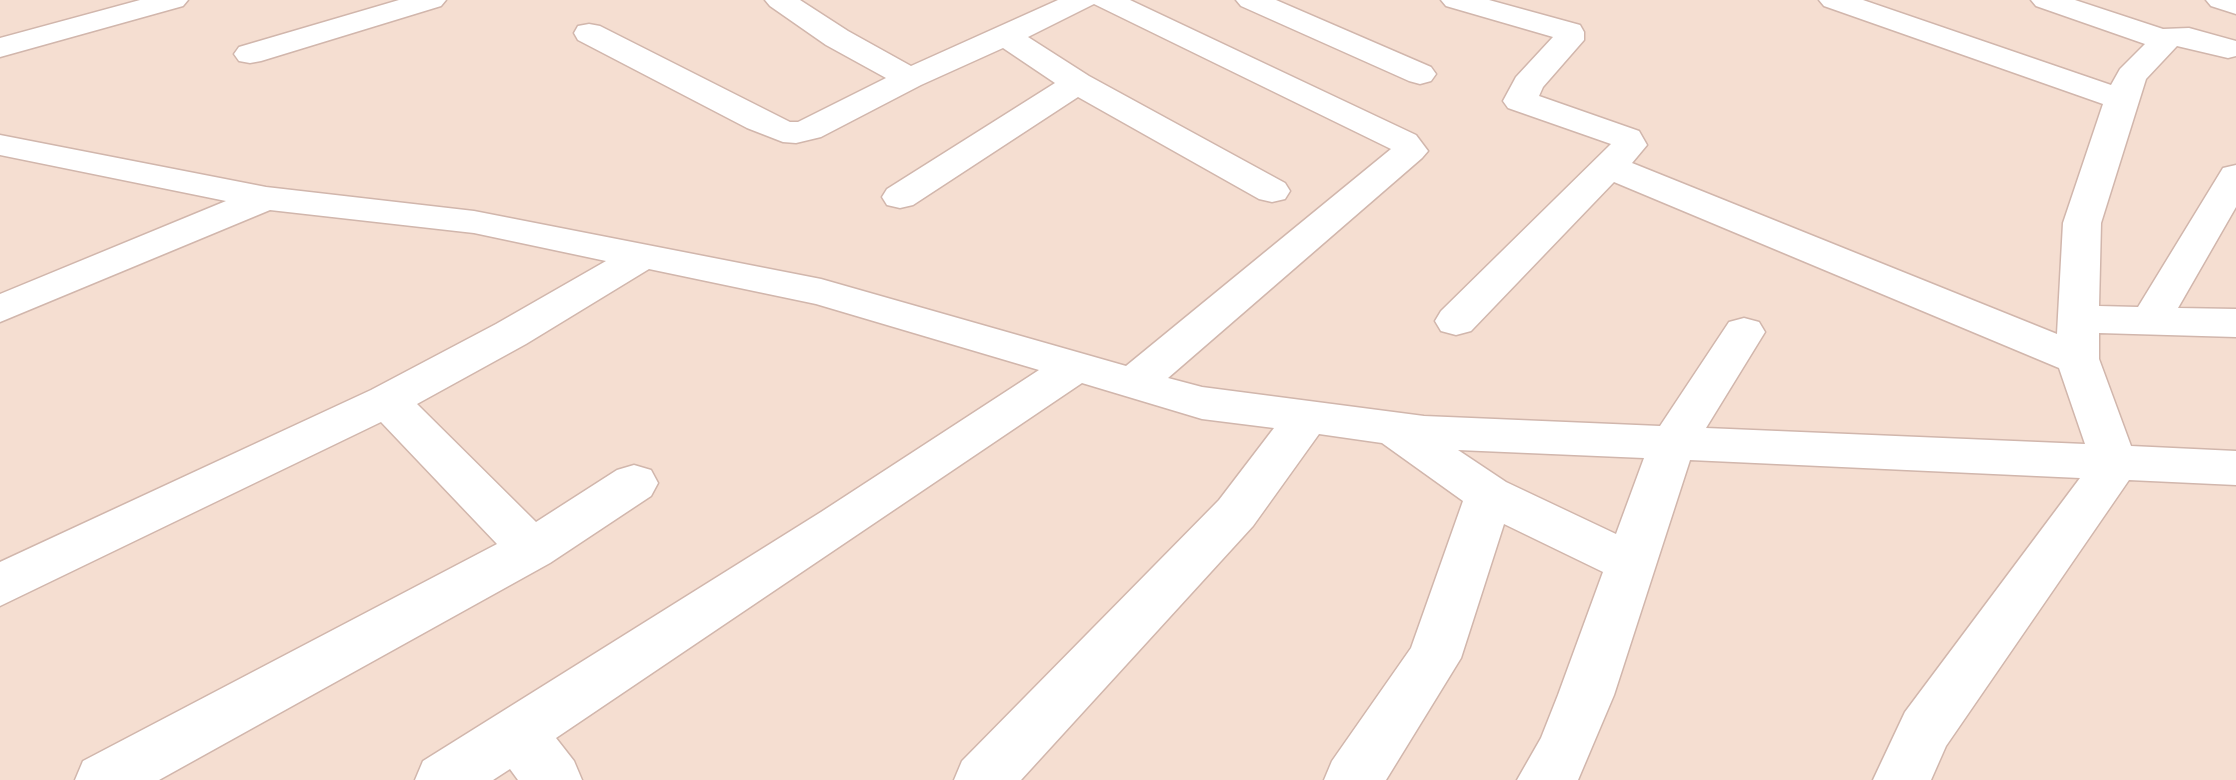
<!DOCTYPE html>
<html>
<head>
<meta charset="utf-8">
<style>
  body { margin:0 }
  canvas { display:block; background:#fdeee3 }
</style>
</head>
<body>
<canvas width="2236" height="780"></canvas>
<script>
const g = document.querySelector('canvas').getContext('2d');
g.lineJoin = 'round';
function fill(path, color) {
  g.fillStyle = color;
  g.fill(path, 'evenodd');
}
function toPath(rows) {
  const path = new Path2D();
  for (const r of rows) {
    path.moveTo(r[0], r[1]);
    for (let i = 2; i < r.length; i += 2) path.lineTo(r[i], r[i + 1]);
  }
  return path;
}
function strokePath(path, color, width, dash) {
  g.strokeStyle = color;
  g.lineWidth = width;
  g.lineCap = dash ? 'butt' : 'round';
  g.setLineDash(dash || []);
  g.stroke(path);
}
const residential = toPath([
  [0,0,2236,0,2236,780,0,780]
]);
const minor = toPath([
  [140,0,188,0,183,6,0,57,0,38,140,0],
  [399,0,446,0,441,6,261,61,250,63,239,61,234,54,239,47,399,0],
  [765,0,800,0,848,31,911,66,1058,0,1130,0,1416,135,1428,151,1422,158,1168,378,1202,387,1424,416,1660,426,1729,322,1744,318,1759,322,1765,332,1706,428,2085,444,2059,368,1614,182,1471,331,1456,335,1441,331,1435,321,1441,311,1611,144,1508,108,1503,101,1516,77,1553,37,1446,6,1441,0,1489,0,1580,25,1584,32,1584,40,1543,87,1539,96,1639,131,1647,145,1632,163,2057,334,2063,223,2103,104,1824,6,1819,0,1863,0,2111,85,2120,69,2145,44,2036,6,2031,0,2075,0,2163,29,2189,28,2236,41,2236,56,2228,58,2177,46,2146,79,2101,223,2099,306,2138,307,2223,168,2236,165,2236,207,2178,308,2236,309,2236,337,2099,333,2099,359,2131,446,2236,451,2236,485,2129,480,1946,746,1931,780,1873,780,1905,712,2080,478,1690,460,1614,695,1578,780,1517,780,1541,738,1558,695,1603,572,1504,524,1461,658,1386,780,1324,780,1332,761,1411,648,1463,501,1382,443,1319,434,1253,526,1021,780,954,780,962,761,1219,500,1274,428,1202,419,1082,383,556,738,574,761,582,780,518,780,510,769,493,780,415,780,423,761,821,512,1039,370,816,304,649,269,526,344,417,404,536,522,617,470,634,465,651,470,658,483,651,496,550,563,159,780,75,780,83,761,497,544,381,422,0,606,0,562,371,390,496,324,606,261,474,233,270,210,0,322,0,294,226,201,0,155,0,135,266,187,474,211,821,279,1126,366,1391,149,1094,4,1028,37,1089,76,1285,183,1290,191,1285,199,1272,202,1259,199,1078,97,913,205,900,208,887,205,882,197,887,189,1055,83,1003,48,921,85,821,137,796,143,783,142,747,128,578,40,574,33,578,26,589,24,600,26,790,122,798,122,886,78,826,45,770,6,765,0],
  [1458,450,1644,458,1616,534,1506,482,1458,450],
  [1236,0,1276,0,1431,67,1436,74,1431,81,1420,84,1409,81,1241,6,1236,0],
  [2206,0,2236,0,2236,14,2211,6,2206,0]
]);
fill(residential, '#f5ded1');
strokePath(minor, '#d1b6ac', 3);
fill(minor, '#fff');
</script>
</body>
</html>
